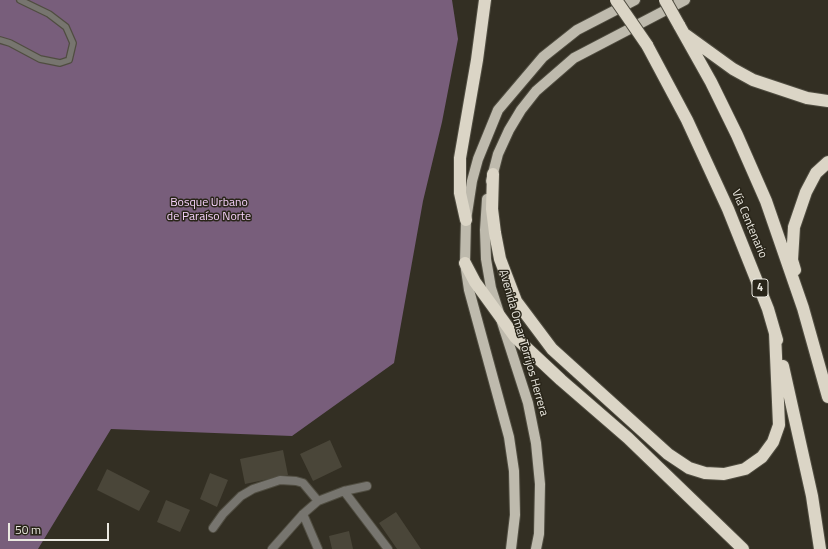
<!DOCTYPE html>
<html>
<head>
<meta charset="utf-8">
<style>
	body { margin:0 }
	#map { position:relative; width:828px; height:549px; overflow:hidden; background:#332f23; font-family:"Titillium Web",sans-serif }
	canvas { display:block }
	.scale { position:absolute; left:8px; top:523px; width:101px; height:18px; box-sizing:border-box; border:2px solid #ebe9e1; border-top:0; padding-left:5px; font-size:12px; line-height:14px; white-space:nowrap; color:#ebe9e1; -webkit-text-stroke:3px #292519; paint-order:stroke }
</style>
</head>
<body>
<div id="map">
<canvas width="828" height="549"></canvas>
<div class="scale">50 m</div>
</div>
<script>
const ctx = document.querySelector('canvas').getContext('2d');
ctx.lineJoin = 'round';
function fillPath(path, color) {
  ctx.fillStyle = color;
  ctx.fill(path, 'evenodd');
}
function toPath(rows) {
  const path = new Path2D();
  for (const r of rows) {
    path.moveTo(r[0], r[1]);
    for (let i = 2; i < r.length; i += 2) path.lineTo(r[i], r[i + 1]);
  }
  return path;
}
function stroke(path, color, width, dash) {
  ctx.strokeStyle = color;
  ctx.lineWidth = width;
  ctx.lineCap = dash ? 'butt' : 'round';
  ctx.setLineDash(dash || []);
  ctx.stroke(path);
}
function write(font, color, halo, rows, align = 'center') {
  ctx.font = font + ' "Titillium Web",sans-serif';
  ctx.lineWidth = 3;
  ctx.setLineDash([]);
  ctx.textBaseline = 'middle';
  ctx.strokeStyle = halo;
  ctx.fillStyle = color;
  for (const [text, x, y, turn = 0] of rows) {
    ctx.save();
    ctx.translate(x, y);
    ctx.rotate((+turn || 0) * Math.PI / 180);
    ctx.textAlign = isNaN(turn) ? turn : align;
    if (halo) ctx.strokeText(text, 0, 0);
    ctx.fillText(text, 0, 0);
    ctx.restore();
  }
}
fillPath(toPath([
	[0,0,452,0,458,39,442,122,423,201,394,363,292,436,111,429,38,549,0,549]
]), '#785e7b');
fillPath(toPath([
	[330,440,342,467,313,481,300,454],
	[283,450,288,475,245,484,240,459],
	[107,469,150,491,139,511,97,490],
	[210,473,228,480,217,507,200,499],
	[166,500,190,510,180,532,157,522],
	[396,512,421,549,397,549,379,523],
	[349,531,353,549,332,549,329,536]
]), '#4a4639');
const service = toPath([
	[0,40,10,43,40,59,60,63,69,60,73,43,66,27,49,14,20,0]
]);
const minor = toPath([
	[344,491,388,549],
	[303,514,318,549],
	[213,528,223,514,241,496,253,489,280,480,296,481,303,483,318,501],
	[272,549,303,514,318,501,344,491,367,486]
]);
const primary = toPath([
	[491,181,498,154,509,130,521,110,536,91,574,58,685,0],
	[487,199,485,230,486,259,491,288,528,403,536,443,540,484,539,534,536,549],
	[511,549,515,515,514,471,509,437,469,290,465,263,466,220,472,181,478,159,498,110,543,57,577,30,635,0]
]);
const motorway = toPath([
	[679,25,711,82,737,135,766,201,803,308,828,397],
	[686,35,733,69,753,80,807,98,828,101],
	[647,45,687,120,728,209,768,309,777,340],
	[493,174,492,209,495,233,500,259,516,301,552,349,668,454,689,468,705,473,724,474,745,469,762,457,773,442,779,425,775,333],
	[466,220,460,193,460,158,477,60,485,0],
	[465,263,475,282,515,337,561,380,628,438,743,549],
	[795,270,792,260,794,227,806,192,816,173,828,162],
	[783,366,812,496,820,549]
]);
stroke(service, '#504d41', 8);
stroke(minor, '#504d41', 10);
stroke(primary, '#504d41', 12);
stroke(motorway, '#504d41', 14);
stroke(service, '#77756f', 5.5);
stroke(minor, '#77756f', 8);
stroke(primary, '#bebaad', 10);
stroke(motorway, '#dbd5c6', 12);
const motorwayBridge = toPath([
	[616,0,647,45],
	[665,0,679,25]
]);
stroke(motorwayBridge, '#504d41', 14, []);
stroke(motorwayBridge, '#dbd5c6', 12);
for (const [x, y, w] of [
	[760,288,16]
]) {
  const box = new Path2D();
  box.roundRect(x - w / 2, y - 9, w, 18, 3);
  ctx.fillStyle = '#292519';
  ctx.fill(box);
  stroke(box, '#ebe9e1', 1);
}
write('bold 11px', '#ebe9e1', null, [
	["4",760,288]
]);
write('12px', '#f7d2fb', '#292519', [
	["Bosque Urbano",209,203],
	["de Paraíso Norte",209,217]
]);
write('12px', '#ebe9e1', '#292519', [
	["Vía Centenario",749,224,67],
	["Avenida Omar Torrijos Herrera",523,343,74]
]);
</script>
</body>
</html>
